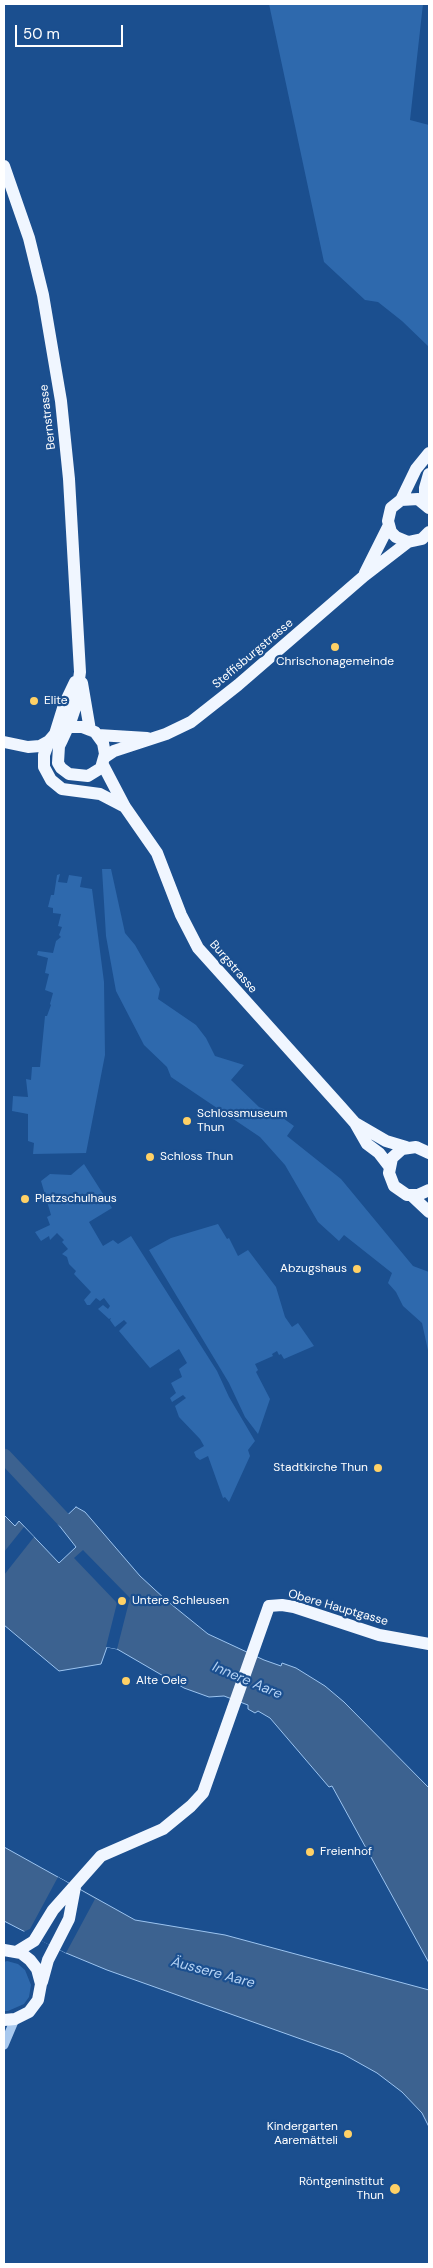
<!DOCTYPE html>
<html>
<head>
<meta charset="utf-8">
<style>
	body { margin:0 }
	#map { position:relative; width:433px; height:2268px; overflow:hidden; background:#1b4f8f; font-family:"DM Sans",sans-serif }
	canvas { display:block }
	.frame { position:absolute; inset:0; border:5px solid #fff; pointer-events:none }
	.scale { position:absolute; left:15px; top:25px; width:108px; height:22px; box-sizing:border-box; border:2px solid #fff; border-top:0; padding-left:6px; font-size:15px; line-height:18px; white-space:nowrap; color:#fff; -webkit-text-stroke:4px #1b4f8f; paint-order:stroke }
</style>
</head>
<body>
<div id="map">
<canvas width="433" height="2268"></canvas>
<div class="frame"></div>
<div class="scale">50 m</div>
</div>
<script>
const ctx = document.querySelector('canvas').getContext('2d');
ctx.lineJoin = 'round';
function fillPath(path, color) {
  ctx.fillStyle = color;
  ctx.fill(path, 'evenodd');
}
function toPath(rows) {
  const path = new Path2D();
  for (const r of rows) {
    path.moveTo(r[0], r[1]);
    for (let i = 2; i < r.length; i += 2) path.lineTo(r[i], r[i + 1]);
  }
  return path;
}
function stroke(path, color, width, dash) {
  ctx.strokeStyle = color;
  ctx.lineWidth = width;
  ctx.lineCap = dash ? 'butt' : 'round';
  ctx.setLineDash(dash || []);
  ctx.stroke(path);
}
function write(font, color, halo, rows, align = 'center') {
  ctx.font = font + ' "DM Sans",sans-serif';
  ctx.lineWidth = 4.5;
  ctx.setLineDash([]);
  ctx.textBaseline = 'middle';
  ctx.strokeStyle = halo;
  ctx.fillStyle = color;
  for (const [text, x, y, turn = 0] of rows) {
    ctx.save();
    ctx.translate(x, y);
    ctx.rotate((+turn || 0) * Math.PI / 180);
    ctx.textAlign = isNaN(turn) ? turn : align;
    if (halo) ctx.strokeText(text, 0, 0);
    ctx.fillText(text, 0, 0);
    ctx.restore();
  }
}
fillPath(toPath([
	[269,4,423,4,410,120,429,125,429,347,402,321,378,302,365,300,324,262],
	[102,869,111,869,125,933,135,945,160,989,158,999,196,1025,206,1038,215,1056,244,1065,231,1080,259,1107,280,1116,294,1126,287,1136,341,1179,413,1266,429,1272,429,1355,422,1323,403,1306,396,1292,388,1283,392,1273,344,1235,339,1241,318,1222,285,1165,260,1137,171,1077,167,1067,144,1045,116,991,106,936],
	[60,874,58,882,67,883,69,875,82,877,80,887,92,889,104,982,105,1055,86,1153,33,1154,34,1143,28,1141,28,1114,12,1111,13,1096,28,1097,26,1079,31,1080,32,1067,40,1067,45,1016,47,1016,51,1005,50,1004,53,993,45,990,49,974,45,973,48,958,37,955,38,951,53,953,56,941,61,937,59,935,62,927,58,926,61,914,53,913,53,908,48,907,51,895,54,895,57,875],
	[84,1164,112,1208,89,1222,103,1246,113,1240,118,1244,131,1236,217,1371,229,1397,255,1441,248,1450,250,1456,229,1502,225,1497,223,1498,208,1456,200,1460,196,1457,194,1452,204,1446,200,1439,179,1417,175,1406,186,1398,183,1395,172,1402,170,1398,176,1393,171,1383,182,1377,179,1369,187,1363,179,1349,150,1368,119,1331,127,1323,124,1320,115,1327,110,1320,111,1318,109,1319,98,1309,103,1305,108,1309,110,1306,104,1298,100,1301,96,1298,90,1305,87,1305,84,1300,91,1292,74,1274,76,1271,69,1264,67,1257,62,1254,68,1249,62,1242,64,1240,57,1233,50,1240,49,1236,41,1241,35,1232,50,1225,47,1217,51,1215,41,1181,50,1174,71,1175],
	[218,1224,227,1239,229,1238,238,1256,248,1250,276,1287,285,1317,292,1327,298,1323,314,1346,284,1359,281,1354,279,1355,277,1351,272,1354,273,1356,255,1364,258,1370,256,1372,270,1399,258,1434,245,1417,229,1383,149,1250,171,1238],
	[7,1961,18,1964,25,1970,31,1985,29,1997,24,2004,8,2011,4,2011,4,1962]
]), '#2e69ad');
const water = toPath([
	[76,1507,85,1512,140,1576,166,1600,208,1634,264,1660,281,1666,282,1663,296,1668,325,1686,344,1702,429,1788,429,1963,332,1786,329,1787,270,1718,258,1711,255,1713,248,1709,248,1705,224,1696,209,1697,184,1688,117,1649,107,1647,101,1664,59,1671,4,1625,4,1515,15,1526,19,1521,59,1563,76,1547,58,1524,76,1507],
	[4,1847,135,1920,225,1935,429,1990,429,2127,422,2113,402,2092,377,2073,343,2054,107,1970,66,1953,4,1921,4,1847]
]);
fillPath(water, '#3c6290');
stroke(water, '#9cc4f0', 1);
fillPath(toPath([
	[24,1527,34,1537,4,1575,4,1552],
	[83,1550,130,1598,117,1649,106,1647,117,1603,74,1558],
	[58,1877,95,1899,66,1953,23,1932,30,1929]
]), '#1b4f8f');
stroke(toPath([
	[4,1456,63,1519]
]), '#3c6290', 15);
stroke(toPath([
	[4,2045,15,2019]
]), '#a9c9ee', 9);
stroke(toPath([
	[4,166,29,238,43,295,61,401,69,479,80,672,75,708,71,720,68,727,62,740,59,746,58,763,61,768,69,774,88,776,101,768,105,754,103,743,95,732,82,727,68,727,55,734,49,741,44,755,44,767,51,780,62,789,100,794,125,807],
	[401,500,416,469,429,453],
	[425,503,425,488,429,474],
	[429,508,418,499,401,500,391,508,388,521,391,532,396,537,408,542,422,539,429,532],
	[365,573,389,525],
	[82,683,90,730],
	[55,734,64,705,75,682],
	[98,735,147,738],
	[4,742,28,747,40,746,49,741],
	[105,757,114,751,166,734,191,722,238,685,364,576,408,542],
	[103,765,125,807,157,853,181,915,198,948,340,1106,355,1123,367,1144,379,1153,389,1166],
	[355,1123,386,1141,406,1147],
	[429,1153,416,1147,402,1149,392,1158,389,1173,394,1186,407,1195,418,1195,429,1190],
	[412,1196,429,1212],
	[4,1950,21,1953,30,1960,37,1969,41,1984,38,2000,29,2012,15,2019,4,2020],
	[16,1952,34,1941,53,1910,101,1856,163,1829,191,1806,203,1793,269,1606,282,1605,294,1607,379,1635,429,1644],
	[42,1982,48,1960,69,1919,75,1887]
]), '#f0f6ff', 12);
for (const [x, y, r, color] of [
	[335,647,5,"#ffd166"],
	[34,701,5,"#ffd166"],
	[187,1121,5,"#ffd166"],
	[150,1157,5,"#ffd166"],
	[25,1199,5,"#ffd166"],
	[357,1269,5,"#ffd166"],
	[378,1468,5,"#ffd166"],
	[122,1601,5,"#ffd166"],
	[126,1681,5,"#ffd166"],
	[310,1852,5,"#ffd166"],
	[348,2134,5,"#ffd166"],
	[395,2189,6,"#ffd166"]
]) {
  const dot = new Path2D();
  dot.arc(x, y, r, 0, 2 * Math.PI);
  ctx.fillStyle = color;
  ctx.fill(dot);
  stroke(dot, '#1b4f8f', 2);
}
write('12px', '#fff', '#1b4f8f', [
	["Bernstrasse",48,417,-97],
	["Steffisburgstrasse",253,654,-40],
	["Burgstrasse",233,967,49],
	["Obere Hauptgasse",338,1608,16]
]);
write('12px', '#fff', '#1b4f8f', [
	["Chrischonagemeinde",335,662,"center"],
	["Elite",44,701],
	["Schlossmuseum",197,1114],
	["Thun",197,1128],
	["Schloss Thun",160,1157],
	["Platzschulhaus",35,1199],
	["Abzugshaus",347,1269,"right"],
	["Stadtkirche Thun",368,1468,"right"],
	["Untere Schleusen",132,1601],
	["Alte Oele",136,1681],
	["Freienhof",320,1852],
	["Kindergarten",338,2127,"right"],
	["Aaremätteli",338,2141,"right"],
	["Röntgeninstitut",384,2182,"right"],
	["Thun",384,2196,"right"]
], 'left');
write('italic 14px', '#b5d3f5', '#1b4f8f', [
	["Innere Aare",247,1681,23],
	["Äussere Aare",213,1973,15]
]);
</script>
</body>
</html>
